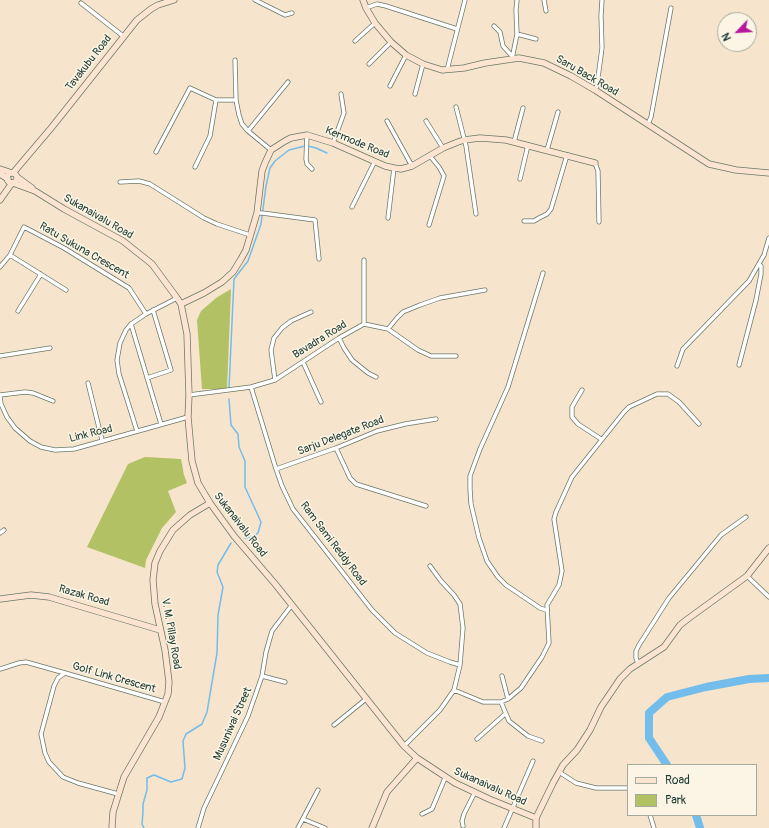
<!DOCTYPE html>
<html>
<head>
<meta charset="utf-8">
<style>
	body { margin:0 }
	#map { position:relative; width:769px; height:828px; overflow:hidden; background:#f6e5cc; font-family:Pangolin,sans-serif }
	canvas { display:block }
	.legend { position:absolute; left:627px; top:764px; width:130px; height:52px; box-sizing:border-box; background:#fcf5e5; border:1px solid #a4ab9e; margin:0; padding:5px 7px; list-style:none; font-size:12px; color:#1f3d34 }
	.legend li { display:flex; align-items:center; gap:8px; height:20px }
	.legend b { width:20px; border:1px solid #a4ab9e }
	.north { position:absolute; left:717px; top:12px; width:40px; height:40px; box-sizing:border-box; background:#fcf5e5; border:1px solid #a4ab9e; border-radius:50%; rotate:245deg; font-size:11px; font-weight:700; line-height:16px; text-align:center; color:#1f3d34 }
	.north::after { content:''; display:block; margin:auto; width:14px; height:18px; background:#b5179e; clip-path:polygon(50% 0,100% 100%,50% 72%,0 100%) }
</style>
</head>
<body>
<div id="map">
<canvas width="769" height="828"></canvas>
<ul class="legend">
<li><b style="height:5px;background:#fde4d0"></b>Road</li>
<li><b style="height:11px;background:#b1c164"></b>Park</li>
</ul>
<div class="north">N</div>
</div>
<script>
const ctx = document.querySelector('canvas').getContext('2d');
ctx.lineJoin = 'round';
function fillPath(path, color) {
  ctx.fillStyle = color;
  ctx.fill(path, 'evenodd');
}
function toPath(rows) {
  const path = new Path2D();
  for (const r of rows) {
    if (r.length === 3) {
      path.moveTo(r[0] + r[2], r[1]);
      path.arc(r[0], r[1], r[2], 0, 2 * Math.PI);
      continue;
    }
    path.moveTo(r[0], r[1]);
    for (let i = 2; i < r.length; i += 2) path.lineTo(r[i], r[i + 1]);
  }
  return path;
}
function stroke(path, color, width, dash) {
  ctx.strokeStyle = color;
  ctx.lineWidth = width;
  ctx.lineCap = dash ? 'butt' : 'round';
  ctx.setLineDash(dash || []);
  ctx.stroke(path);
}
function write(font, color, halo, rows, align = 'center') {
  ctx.font = font + ' Pangolin,sans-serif';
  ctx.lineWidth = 3;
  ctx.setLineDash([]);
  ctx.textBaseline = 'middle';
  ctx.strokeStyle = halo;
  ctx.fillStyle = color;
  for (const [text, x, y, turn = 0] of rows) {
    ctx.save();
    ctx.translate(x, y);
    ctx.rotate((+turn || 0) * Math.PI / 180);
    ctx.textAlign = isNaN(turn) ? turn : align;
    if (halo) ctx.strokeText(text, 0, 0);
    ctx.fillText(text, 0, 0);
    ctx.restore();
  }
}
fillPath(toPath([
	[231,289,227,389,202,389,197,320,201,311,216,298],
	[145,457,181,459,184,475,187,483,168,491,176,512,162,528,146,560,145,568,87,547,128,464]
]), '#b1c164');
stroke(toPath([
	[308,146,316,148,327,153],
	[229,388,234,279,248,261,261,224,266,186,270,168,275,161,289,150,305,146],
	[229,399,231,425,238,434,239,447,245,461,245,487,261,522,258,533,253,537,245,538],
	[144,828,142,824,143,812,143,804,147,790,147,778,154,775,171,782,182,779,185,768,183,741,186,734,202,724,207,712,217,653,218,615,223,587,217,572,218,565,231,543]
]), '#72bdeb', 1.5);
stroke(toPath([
	[667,765,649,738,649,713,667,697,706,687,749,679,769,678],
	[696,815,700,828]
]), '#72bdeb', 8);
const street = toPath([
	[255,0,285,15,292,13],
	[544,0,546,11],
	[81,3,123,36],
	[366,8,377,4,386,6,457,29],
	[494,26,500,32,503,46,512,56],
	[517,34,536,39],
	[355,41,375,23],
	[512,59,517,34,516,10,517,0],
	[235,60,236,100,239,115,242,124,248,131,271,150],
	[369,64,391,42],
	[447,70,465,0],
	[390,86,406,55],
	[595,90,597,85,602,48,601,16,602,0],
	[415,94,423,64],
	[456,107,466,146,476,214],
	[387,121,412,166],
	[426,121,443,148],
	[648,124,651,117,671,8],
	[248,131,288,82],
	[307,135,306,159,307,164,312,169],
	[514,142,523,108],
	[333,143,344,113,341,94],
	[547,150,558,112],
	[156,152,190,88,216,100,236,100],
	[595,163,598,171,599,222],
	[195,167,210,136,216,100],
	[520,179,528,145],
	[120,182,139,181,150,184,204,218,217,224,250,235],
	[352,207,375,161],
	[257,213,262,213,315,220,319,259],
	[388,218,394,168],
	[524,221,534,221,539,218,547,214,551,209,567,155],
	[429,225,444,176,439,167,430,156],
	[10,255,66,290],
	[0,267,10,255,24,227,64,248,129,288,146,314],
	[543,273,508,387,480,449,470,476,470,489,471,504,479,538,487,561,498,577,506,585,540,608,546,610],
	[18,311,41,274],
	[131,324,161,424],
	[364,324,364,260],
	[388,329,397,318,403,312,420,305,440,298,485,290],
	[339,338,344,348,352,360,368,373,376,377],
	[0,356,50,348],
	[303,362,321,402],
	[739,365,756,300,761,274,761,266,759,264],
	[677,366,683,349,749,281,764,255,769,238],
	[147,378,171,370,153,310],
	[275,380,271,350,274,338,282,328,291,321,311,312],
	[88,383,102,440],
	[251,387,276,469,282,486,293,509,372,610,395,633,427,653,450,662,460,665],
	[582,390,572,407,572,417,578,424,601,439],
	[0,395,25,392,33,393,53,401],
	[189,395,251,387,275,380,339,338,364,324,388,329,418,350,431,356,456,356],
	[0,396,1,404,7,417,15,428,30,441,41,447,55,450,74,449,188,417],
	[137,431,119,374,117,360,120,343,126,330,131,324,146,314,177,298],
	[336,448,350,478,356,484,426,506],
	[276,469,336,448,377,431,405,424,436,419],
	[0,533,4,530],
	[747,576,769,597],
	[638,663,636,658,636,651,639,645,669,598,721,535,746,517],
	[0,669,19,663,26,662,65,673],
	[262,676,285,682],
	[502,676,508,699],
	[454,690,483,702,501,702,508,699,521,688,542,657,549,643,547,605,559,585,562,571,554,519,556,512,572,477,624,412,629,407,657,394,668,394,679,402,699,424],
	[501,702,509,721,528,736,542,741],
	[334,725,366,699],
	[477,739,505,714],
	[404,746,440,710,454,690,460,665,463,628,460,604,454,595,441,581,430,566],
	[559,772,576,783,596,788,628,788],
	[118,794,78,783,63,777,49,762,45,753,41,734,54,686,58,678,65,673,165,702],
	[422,814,432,809,445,778],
	[650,815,654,828],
	[303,819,325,828],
	[463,826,462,821,464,814,475,792],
	[198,828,204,808,216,783,248,716,262,676,266,652,272,631,291,606],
	[298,828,318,790],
	[504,828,533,761]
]);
const secondary = toPath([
	[363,0,366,8,375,23,391,42,406,55,423,64,442,70,464,68,485,63,519,58,544,63,571,76,595,90,709,164,736,170,769,173],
	[0,169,12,173],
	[13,173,52,127,137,20,151,9,158,5,174,0],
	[12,178,5],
	[0,174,8,179],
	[17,177,32,188],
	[13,183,35,191,64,209,123,241,152,264,177,298,181,304,187,334,189,395,188,417,192,461,198,483,210,503,234,536,276,585,404,746,417,758,455,783,489,799,536,818],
	[0,200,12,183],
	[181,304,204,293,222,282,233,272,241,259,246,250,257,213,262,171,265,163,271,150,285,141,291,138,307,135,333,143,385,166,394,168,401,169,412,166,443,148,458,142,464,140,480,138,506,140,595,163],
	[0,599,31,595,49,597,160,630],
	[112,828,113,812,124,777,159,717,168,694,169,682,165,650,155,604,153,580,155,563,160,551,173,530,190,515,210,503],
	[372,828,387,792,417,758],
	[536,828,536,818,553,783,563,765,577,750,590,730,601,707,620,679,630,669,664,647,680,625,689,618,747,576,769,548]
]);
stroke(street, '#6a7869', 5);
stroke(secondary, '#6a7869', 7);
stroke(street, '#fff', 3.5);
stroke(secondary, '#fde4d0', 5.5);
write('11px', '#1f3d34', '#fcf5e5', [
	["Tavakubu Road",89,63,-52],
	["Saru Back Road",587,76,30],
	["Kermode Road",357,143,22],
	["Sukanaivalu Road",98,217,30],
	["Ratu Sukuna Crescent",84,251,30],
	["Bavadra Road",320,340,-32],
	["Link Road",91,434,-14],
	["Sarju Delegate Road",341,436,-21],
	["Sukanaivalu Road",240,525,52],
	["Ram Sami Reddy Road",333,544,53],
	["Razak Road",84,596,16],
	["V. M. Pillay Road",171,634,80],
	["Golf Link Crescent",114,678,16],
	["Musuniwai Street",233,724,-66],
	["Sukanaivalu Road",490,787,24]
]);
</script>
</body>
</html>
